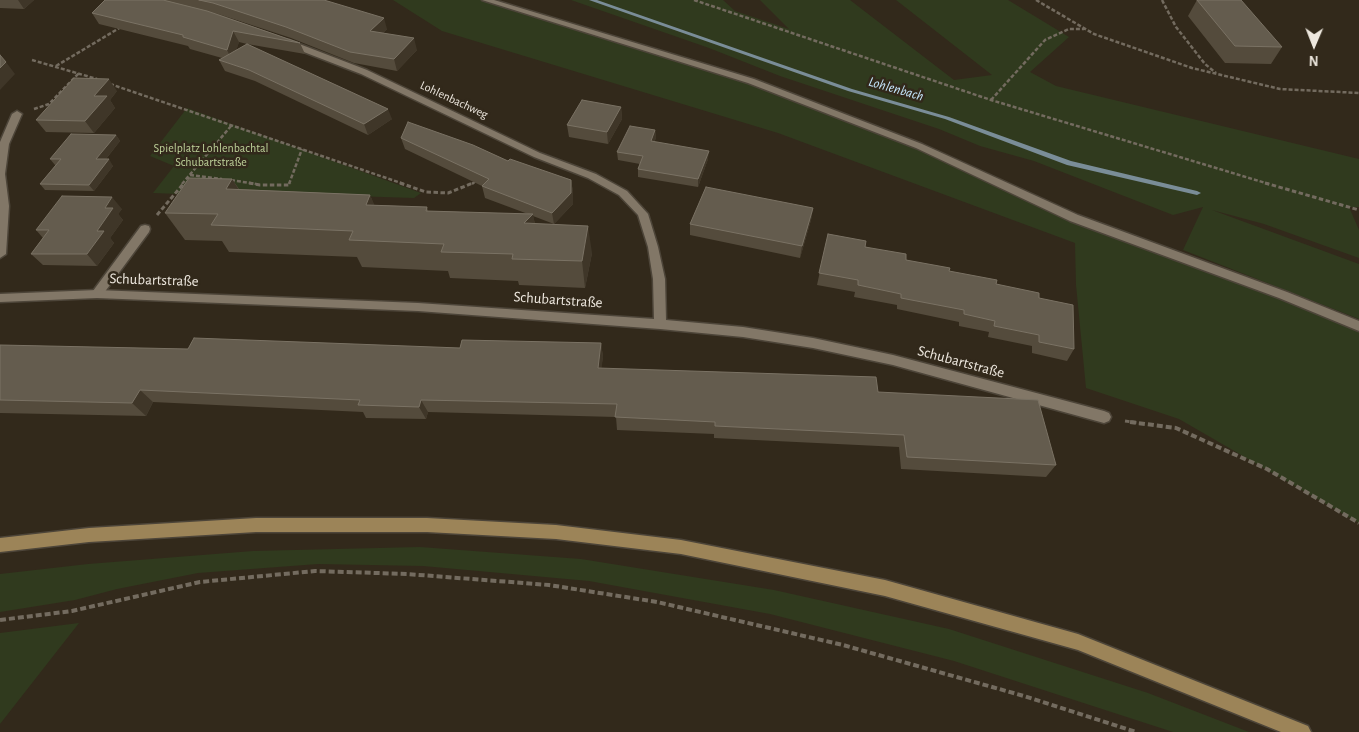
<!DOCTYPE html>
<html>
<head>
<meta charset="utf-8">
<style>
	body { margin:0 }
	#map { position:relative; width:1359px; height:732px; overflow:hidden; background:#32291b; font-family:"Alegreya Sans",sans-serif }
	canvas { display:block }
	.north { position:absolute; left:1289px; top:20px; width:50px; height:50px; -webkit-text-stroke:4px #32291b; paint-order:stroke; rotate:181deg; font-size:14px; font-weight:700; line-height:20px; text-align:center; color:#eee8df }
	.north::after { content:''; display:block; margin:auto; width:18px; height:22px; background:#eee8df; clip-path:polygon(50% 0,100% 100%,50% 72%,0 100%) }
</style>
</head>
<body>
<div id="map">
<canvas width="1359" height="732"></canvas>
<div class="north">N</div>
</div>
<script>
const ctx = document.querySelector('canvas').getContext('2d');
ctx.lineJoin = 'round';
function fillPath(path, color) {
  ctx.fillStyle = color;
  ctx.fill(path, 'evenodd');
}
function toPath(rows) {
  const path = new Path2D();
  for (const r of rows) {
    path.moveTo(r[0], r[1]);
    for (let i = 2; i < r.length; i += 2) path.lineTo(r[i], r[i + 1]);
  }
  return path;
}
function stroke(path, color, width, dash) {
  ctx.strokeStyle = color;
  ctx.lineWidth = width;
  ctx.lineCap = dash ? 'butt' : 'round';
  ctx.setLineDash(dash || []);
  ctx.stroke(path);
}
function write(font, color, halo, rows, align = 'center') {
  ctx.font = font + ' "Alegreya Sans",sans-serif';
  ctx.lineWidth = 5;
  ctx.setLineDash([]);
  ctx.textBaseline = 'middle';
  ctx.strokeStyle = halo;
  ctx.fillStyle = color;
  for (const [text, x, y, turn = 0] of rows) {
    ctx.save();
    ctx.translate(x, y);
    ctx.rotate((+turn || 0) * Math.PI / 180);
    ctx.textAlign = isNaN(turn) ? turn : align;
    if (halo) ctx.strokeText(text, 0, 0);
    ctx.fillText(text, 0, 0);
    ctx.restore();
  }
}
fillPath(toPath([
	[393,0,486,0,751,81,919,146,1044,205,1359,326,1359,523,1179,419,1086,388,1076,285,1075,243,778,133,442,31],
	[571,0,723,0,735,11,789,29,760,0,850,0,954,80,992,75,896,0,1008,0,1069,37,1030,72,1056,86,1359,159,1359,207,1349,207,1359,230,1359,258,1264,224,1212,210,1359,264,1359,319,1183,250,1203,207,1173,215,1034,161,980,146,939,129,780,76,709,48],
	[187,108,421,193,414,198,199,191,179,194,153,193,174,166,150,156],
	[420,547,581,559,774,590,949,629,1148,693,1249,732,1173,732,954,661,770,614,589,581,423,566,318,564,198,573,117,589,75,600,0,612,0,574,88,564,253,551],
	[79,623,0,724,0,633]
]), '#303a1e');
fillPath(toPath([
	[589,0,597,0,852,89,949,117,1071,161,1197,191,1201,193,1197,195,1067,165,945,119,848,91,589,0]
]), '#7a8d98');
const lane = toPath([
	[482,0,494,0,754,79,922,144,1078,215,1287,292,1359,321,1359,331,1279,298,1070,221,916,148,748,83,482,0],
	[145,225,149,226,150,229,149,232,101,297,93,297,91,294,93,291,141,226,145,225]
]);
const street = toPath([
	[283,40,289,40,367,70,540,153,596,174,627,191,648,214,658,247,665,279,666,320,743,327,813,338,893,355,1104,411,1109,413,1111,417,1109,421,1104,423,893,365,813,348,743,337,660,329,418,311,97,298,0,302,0,294,97,290,418,303,654,319,653,279,648,247,638,215,619,195,588,178,534,157,361,74,283,44,283,40],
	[17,111,22,114,9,144,5,174,9,206,6,254,0,258,0,142,12,114,17,111]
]);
const secondary = toPath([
	[256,518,427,518,556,525,681,540,885,580,1078,634,1308,726,1311,732,1281,732,1078,650,885,596,681,554,556,539,427,532,256,532,89,542,0,552,0,538,89,528,256,518]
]);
stroke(lane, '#4d4539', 3);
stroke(street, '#4d4539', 3);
stroke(secondary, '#4d4539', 3);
stroke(toPath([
	[694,0,991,100,1269,184],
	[1036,0,1094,34,1192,68,1280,89,1359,93],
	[1162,0,1176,27,1205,64,1216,73],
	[32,60,97,79],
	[56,66,121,27],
	[110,84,404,184],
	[991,100,1045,40,1069,29,1084,29],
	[34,109,49,104,79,73],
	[190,175,222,179],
	[231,180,256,184],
	[182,184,231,126],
	[289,184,302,149],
	[472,184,478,179]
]), '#736b5f', 2.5, [4, 2]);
stroke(toPath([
	[249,183,260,185,289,185,290,183],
	[400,183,426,192,448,193,473,183],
	[1265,183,1359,210],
	[157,215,184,183],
	[1125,421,1139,423]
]), '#736b5f', 3, [4.5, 2.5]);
stroke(toPath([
	[1130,422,1176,428,1267,469,1359,523],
	[0,620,72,611,200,582,315,571,407,574,549,585,657,602,843,645,1024,696,1136,732]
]), '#736b5f', 4, [6, 3]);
fillPath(lane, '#827767');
fillPath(street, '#827767');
fillPath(secondary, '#9c8458');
fillPath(toPath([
	[0,0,34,0,24,9,0,8],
	[105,0,324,0,387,29,383,33,417,50,397,71,354,63,291,38,215,13,300,43,305,54,247,44,392,119,368,135,255,81,225,71,219,60,222,58,190,49,188,46,99,24,92,13],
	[239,42,247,44,236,50],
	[1197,0,1282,47,1271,64,1225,63,1188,16],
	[117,91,110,100,115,108,94,133,46,132,36,120],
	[621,107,622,119,608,144,569,137,567,125],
	[655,130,656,138,654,142,708,159,698,187,638,177,638,169,640,164,618,160,617,152],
	[116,135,120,141,106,159,113,166,94,191,45,190,40,184,56,165,55,165,50,159],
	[401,138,508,161,571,180,573,192,573,204,554,224,533,216,535,224,592,253,585,288,519,285,518,281,450,278,448,271,362,267,357,257,229,252,222,241,185,240,165,213,232,179,239,189,370,195,374,205,427,207,428,211,528,214,485,198,482,186,405,149],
	[813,208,811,220,800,258,690,235,690,224],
	[122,209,118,214,123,220,110,238,114,243,97,266,43,265,31,254,43,238,36,230],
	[828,234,906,260,996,284,1039,298,1074,349,1067,361,1032,353,1032,346,988,337,989,332,959,326,959,322,897,309,897,305,854,297,855,292,817,285],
	[601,343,603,357,601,368,878,392,1056,465,1046,477,901,469,899,447,714,438,714,434,617,430,616,417,428,412,426,419,366,418,363,412,153,402,146,416,0,413,0,345,188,349,460,348]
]), '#544b3c');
fillPath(toPath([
	[18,0,34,0,24,9],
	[384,18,387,29,374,42,370,31],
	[233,31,239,42,233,62,227,50],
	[414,38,417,50,397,71,394,59],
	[6,62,15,74,0,90,0,68],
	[109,79,117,91,110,100,115,108,94,133,85,121,94,96],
	[621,107,622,119,608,144,607,132],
	[388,109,392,119,368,135,364,124],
	[655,130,656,138,651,149,651,141],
	[116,135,120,141,101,165,96,159],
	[709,151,708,159,698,187,698,179],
	[109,159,113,166,94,191,89,185],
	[232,179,249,206,226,189],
	[571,180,573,192,573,204,554,224,552,213],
	[370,195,382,222,366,205],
	[112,197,122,209,118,214,123,220,110,238,114,243,97,266,87,254,97,231,105,208],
	[813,208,811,220,800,258,802,246],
	[533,214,538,241,524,223],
	[588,226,592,253,585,288,582,261],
	[601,343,603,357,600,381,598,368],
	[140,390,153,402,146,416,132,403],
	[421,400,428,412,426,419,419,407]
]), '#3f3628');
const building = toPath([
	[105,0,163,0,207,11,300,43,233,31,227,50,183,37,183,35,92,13,105,0],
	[199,0,324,0,384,18,370,31,414,38,394,59,350,52,286,27,213,3,199,0],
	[1197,0,1241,0,1282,47,1235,46,1197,0],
	[247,44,388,109,364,124,249,70,219,60,247,44],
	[0,55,6,62,0,68,0,55],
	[74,78,109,79,94,96,107,96,85,121,36,120,74,78],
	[582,100,621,107,607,132,567,125,582,100],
	[408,122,473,145,508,161,510,159,571,180,571,193,552,213,482,186,489,179,401,138,408,122],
	[630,126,655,130,651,141,709,151,698,179,638,169,643,156,617,152,630,126],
	[71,134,116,135,96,159,109,159,89,185,40,184,61,159,50,159,71,134],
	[189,178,232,179,226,189,370,195,366,205,427,207,426,211,533,214,524,223,588,226,582,261,512,259,513,254,441,252,444,244,349,240,353,231,211,225,218,214,165,213,189,178],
	[706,187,813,208,802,246,690,224,706,187],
	[62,196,112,197,105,208,113,208,97,231,104,231,87,254,31,254,49,230,36,230,62,196],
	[828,234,866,241,865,247,906,254,906,260,950,268,949,271,997,280,996,284,1039,293,1039,298,1073,305,1074,349,1039,342,1039,335,994,326,995,321,964,314,964,310,901,298,901,294,858,285,858,280,819,273,828,234],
	[194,338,460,348,462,340,601,343,598,368,876,377,878,392,1038,400,1056,465,907,457,904,435,715,426,715,422,615,417,617,404,421,400,419,407,358,405,360,400,140,390,132,403,0,400,0,345,188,349,194,338]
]);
fillPath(building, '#645c4e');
stroke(building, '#7a7264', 1);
write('12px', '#eee8df', '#32291b', [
	["Lohlenbachweg",454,100,25]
]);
write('12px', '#bed29a', '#32291b', [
	["Spielplatz Lohlenbachtal",211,148],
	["Schubartstraße",211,162]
]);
write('italic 14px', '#c7e8ff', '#32291b', [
	["Lohlenbach",896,89,16]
]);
write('15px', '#eee8df', '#32291b', [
	["Schubartstraße",154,280,2],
	["Schubartstraße",558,300,4],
	["Schubartstraße",961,362,15]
]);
</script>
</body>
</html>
